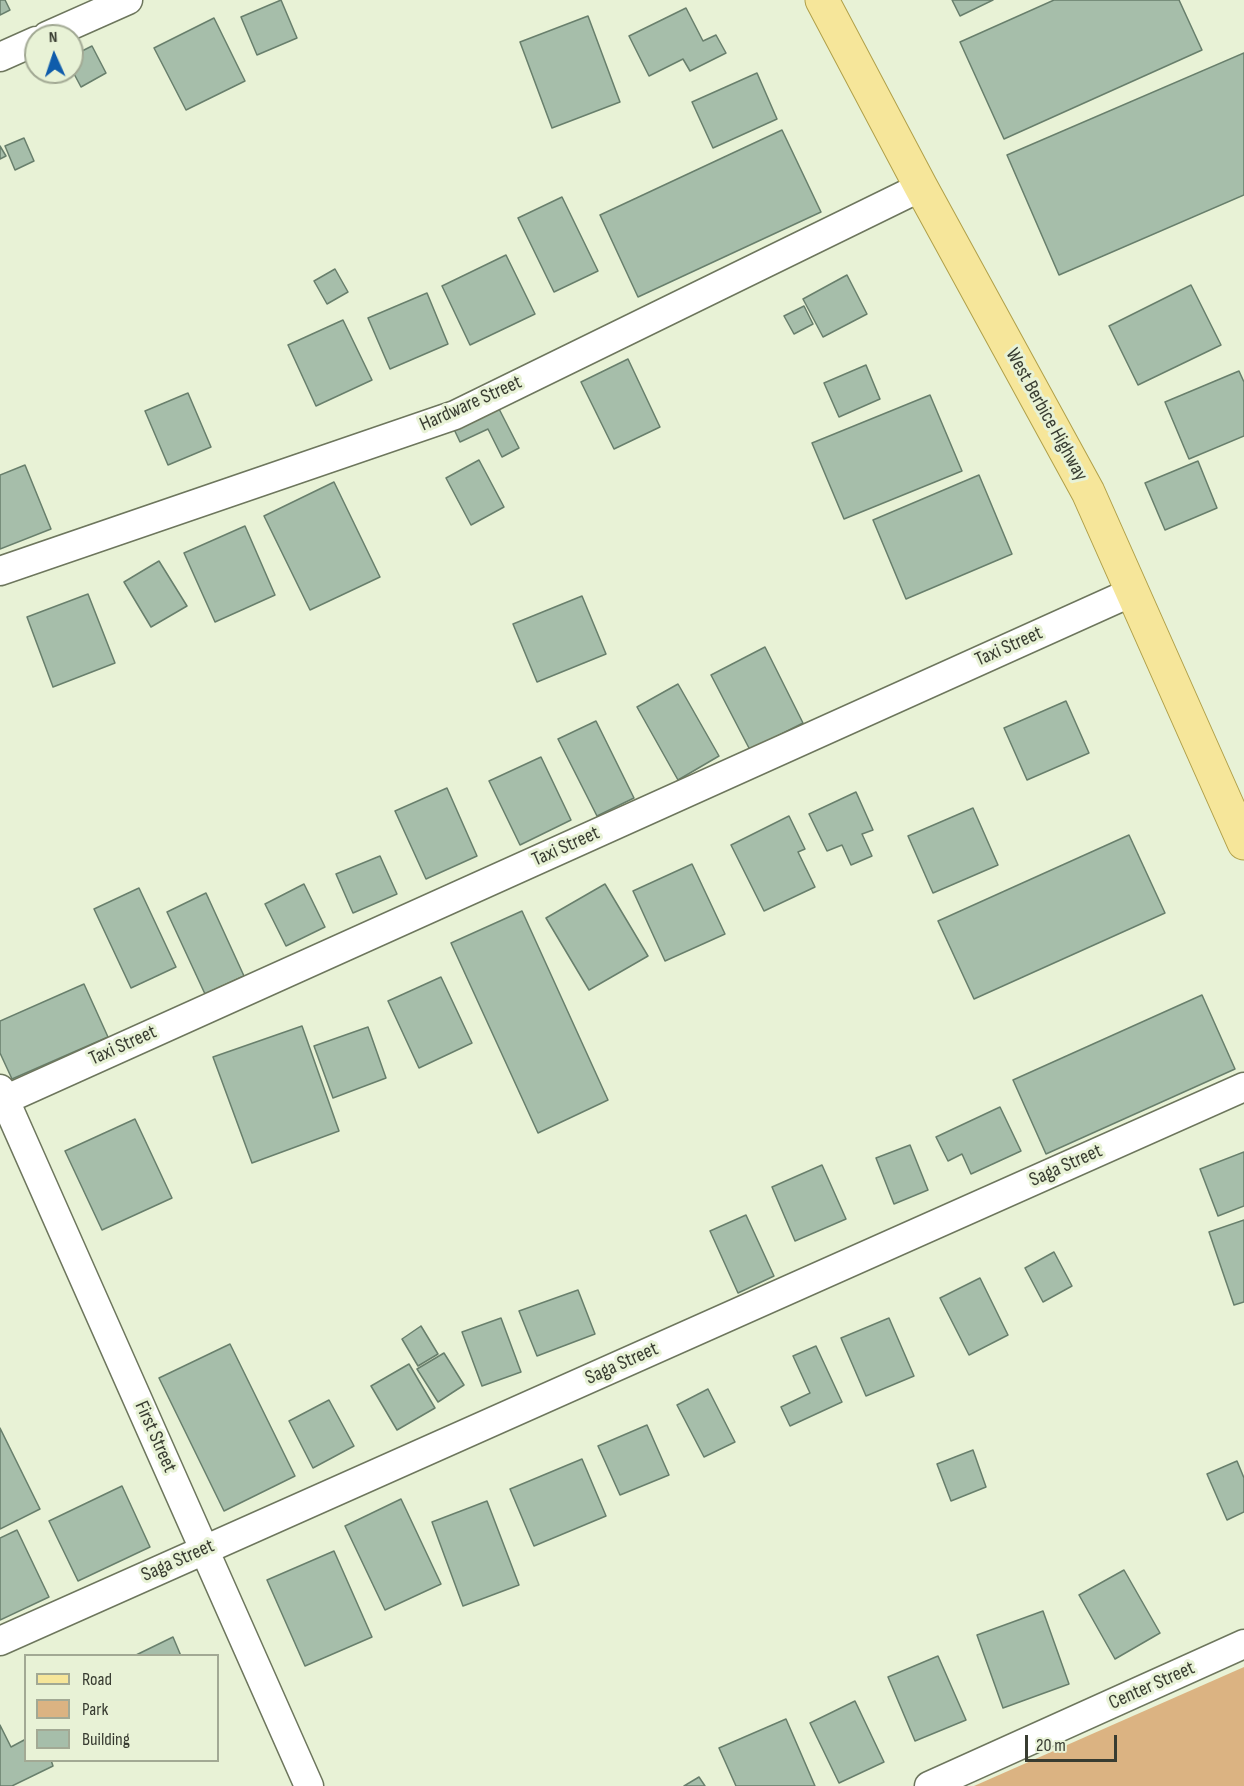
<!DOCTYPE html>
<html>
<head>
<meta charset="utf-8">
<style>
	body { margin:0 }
	#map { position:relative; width:1244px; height:1786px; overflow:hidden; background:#e8f2d6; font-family:"Sofia Sans Condensed",sans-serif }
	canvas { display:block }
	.legend { position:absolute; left:24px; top:1654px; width:195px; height:108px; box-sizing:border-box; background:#e8f2d6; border:2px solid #a2a994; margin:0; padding:8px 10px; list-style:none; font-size:18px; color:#383c31 }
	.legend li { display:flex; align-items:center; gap:12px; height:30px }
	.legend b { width:30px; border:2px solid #a2a994 }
	.north { position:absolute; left:24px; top:24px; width:60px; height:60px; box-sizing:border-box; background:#e8f2d6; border:2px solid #a2a994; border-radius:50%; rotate:357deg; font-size:16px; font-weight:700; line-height:24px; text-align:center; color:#383c31 }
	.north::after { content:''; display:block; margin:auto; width:21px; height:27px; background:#0f5cab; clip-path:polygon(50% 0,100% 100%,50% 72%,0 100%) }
	.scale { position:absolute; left:1025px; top:1735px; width:92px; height:27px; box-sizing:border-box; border:3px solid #383c31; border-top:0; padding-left:8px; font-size:18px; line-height:21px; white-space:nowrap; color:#383c31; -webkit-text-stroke:4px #e8f2d6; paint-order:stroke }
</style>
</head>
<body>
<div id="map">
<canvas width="1244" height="1786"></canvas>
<ul class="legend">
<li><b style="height:8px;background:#f6e69a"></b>Road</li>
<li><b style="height:16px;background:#dbb382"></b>Park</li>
<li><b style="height:16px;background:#a6beaa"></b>Building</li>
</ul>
<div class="north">N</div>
<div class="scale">20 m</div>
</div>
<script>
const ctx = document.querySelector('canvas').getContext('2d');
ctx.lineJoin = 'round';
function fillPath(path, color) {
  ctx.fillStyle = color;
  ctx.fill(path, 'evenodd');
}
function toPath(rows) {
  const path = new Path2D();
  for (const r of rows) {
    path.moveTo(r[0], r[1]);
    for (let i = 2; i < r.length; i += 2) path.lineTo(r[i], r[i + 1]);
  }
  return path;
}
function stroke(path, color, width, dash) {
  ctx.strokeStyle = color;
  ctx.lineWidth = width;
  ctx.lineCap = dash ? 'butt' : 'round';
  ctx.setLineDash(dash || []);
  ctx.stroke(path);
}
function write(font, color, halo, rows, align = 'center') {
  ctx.font = font + ' "Sofia Sans Condensed",sans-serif';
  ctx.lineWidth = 6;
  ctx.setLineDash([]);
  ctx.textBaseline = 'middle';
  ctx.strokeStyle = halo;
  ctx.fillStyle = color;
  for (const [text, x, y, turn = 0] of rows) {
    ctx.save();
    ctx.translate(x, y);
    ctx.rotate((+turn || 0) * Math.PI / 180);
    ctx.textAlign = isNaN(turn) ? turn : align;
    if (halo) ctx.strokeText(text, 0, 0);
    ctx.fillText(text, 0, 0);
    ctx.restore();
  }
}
fillPath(toPath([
	[1244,1667,1244,1786,974,1786]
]), '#dbb382');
const building = toPath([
	[0,0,5,0,10,10,0,15,0,0],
	[281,0,297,38,257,55,241,17,281,0],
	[952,0,993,0,960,16,952,0],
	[1054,0,1179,0,1202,50,1004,139,960,42,1054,0],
	[686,8,703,41,716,35,726,53,690,71,683,59,649,76,629,36,686,8],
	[588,16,620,102,552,128,520,42,588,16],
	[214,18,245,81,186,110,154,48,214,18],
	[92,46,106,73,81,87,72,70,72,56,92,46],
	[1244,53,1244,195,1059,275,1007,155,1244,53],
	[757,73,777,119,713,148,692,102,757,73],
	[782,130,821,212,638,297,600,215,782,130],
	[24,138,34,161,15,170,5,146,24,138],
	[0,146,6,156,0,159,0,146],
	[562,197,598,271,554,292,518,218,562,197],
	[506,255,535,314,470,345,442,286,506,255],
	[335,269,348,292,327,304,314,281,335,269],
	[847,275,867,314,823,337,803,299,847,275],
	[1191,285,1221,345,1138,385,1109,326,1191,285],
	[427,293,448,344,390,369,368,318,427,293],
	[804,306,813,324,794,334,784,316,804,306],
	[343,320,372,380,316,406,288,345,343,320],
	[628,359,660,427,614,449,581,382,628,359],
	[866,365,880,399,839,417,824,383,866,365],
	[1239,371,1244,382,1244,436,1189,459,1165,402,1239,371],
	[188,393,211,447,168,465,145,411,188,393],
	[930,395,962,471,844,519,812,443,930,395],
	[496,403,519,448,502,457,488,429,460,442,452,425,496,403],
	[479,460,504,507,471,525,446,478,479,460],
	[1198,461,1217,508,1165,530,1145,483,1198,461],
	[25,465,51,529,0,549,0,475,25,465],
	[979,475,1012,554,906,599,873,520,979,475],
	[334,482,380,577,310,610,264,516,334,482],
	[245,526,275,595,215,622,184,553,245,526],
	[159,561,187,606,151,627,124,582,159,561],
	[88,594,115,663,53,687,27,617,88,594],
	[582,596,606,654,537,682,513,624,582,596],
	[765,647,803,723,750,750,711,675,765,647],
	[678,684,719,756,678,780,637,707,678,684],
	[1066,701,1089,753,1027,780,1004,728,1066,701],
	[596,721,634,798,597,816,558,739,596,721],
	[541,757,571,820,520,845,489,781,541,757],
	[447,788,477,856,426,879,395,811,447,788],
	[856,792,873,830,862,834,872,856,851,865,842,845,827,851,809,814,856,792],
	[973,808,998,865,933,893,908,836,973,808],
	[789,816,805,849,798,852,815,887,764,911,731,845,789,816],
	[1129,835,1165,913,974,999,938,921,1129,835],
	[380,856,397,894,353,913,336,874,380,856],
	[692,864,725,934,665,961,633,891,692,864],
	[304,884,325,927,286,946,265,904,304,884],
	[605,884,648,956,589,990,546,918,605,884],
	[139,888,176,967,131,988,94,909,139,888],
	[206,893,244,976,205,994,167,912,206,893],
	[522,911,608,1100,538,1133,451,943,522,911],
	[441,977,472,1043,419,1068,388,1001,441,977],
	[84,984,108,1037,12,1079,0,1053,0,1021,84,984],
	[1202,995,1235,1069,1046,1154,1013,1080,1202,995],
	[302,1026,339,1131,252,1163,213,1057,302,1026],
	[368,1027,386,1078,333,1098,314,1046,368,1027],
	[1000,1107,1021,1151,971,1174,962,1154,948,1161,936,1137,1000,1107],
	[135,1119,172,1198,102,1230,65,1151,135,1119],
	[910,1145,928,1190,894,1204,876,1158,910,1145],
	[1244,1152,1244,1206,1218,1216,1200,1169,1244,1152],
	[822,1165,846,1219,795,1241,772,1187,822,1165],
	[746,1215,774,1276,738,1293,710,1231,746,1215],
	[1244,1220,1244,1302,1234,1305,1209,1232,1244,1220],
	[1054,1252,1072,1286,1043,1302,1025,1268,1054,1252],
	[980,1278,1008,1335,969,1355,940,1298,980,1278],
	[578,1290,595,1334,537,1356,519,1311,578,1290],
	[501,1318,521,1372,482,1386,462,1332,501,1318],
	[889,1318,914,1376,866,1396,841,1338,889,1318],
	[421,1326,438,1354,418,1366,402,1339,421,1326],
	[230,1344,295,1476,224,1511,159,1378,230,1344],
	[816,1346,842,1402,790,1426,781,1407,810,1393,793,1356,816,1346],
	[444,1353,464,1385,438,1402,417,1369,444,1353],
	[409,1364,435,1408,397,1430,371,1386,409,1364],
	[708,1389,735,1442,704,1457,677,1405,708,1389],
	[329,1400,354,1446,313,1468,289,1421,329,1400],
	[647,1425,669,1475,620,1495,598,1446,647,1425],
	[0,1428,40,1509,0,1529,0,1428],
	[973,1450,986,1487,951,1501,937,1464,973,1450],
	[582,1459,606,1516,534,1546,510,1489,582,1459],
	[1237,1461,1244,1478,1244,1512,1227,1520,1207,1474,1237,1461],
	[122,1486,150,1547,78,1581,49,1521,122,1486],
	[401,1499,441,1584,385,1610,345,1526,401,1499],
	[487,1501,519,1585,463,1606,432,1522,487,1501],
	[17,1530,49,1597,0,1620,0,1538,17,1530],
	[334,1551,372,1637,305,1666,267,1580,334,1551],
	[1124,1570,1160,1633,1115,1659,1079,1595,1124,1570],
	[1043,1611,1069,1684,1003,1708,977,1635,1043,1611],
	[173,1637,181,1656,134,1656,173,1637],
	[938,1656,966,1720,915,1741,888,1677,938,1656],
	[855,1701,884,1762,839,1783,810,1723,855,1701],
	[786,1719,815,1786,736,1786,719,1748,786,1719],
	[0,1725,11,1747,26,1739,26,1760,51,1760,53,1766,12,1786,0,1786,0,1725],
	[699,1777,705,1786,684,1786,699,1777]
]);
fillPath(building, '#a6beaa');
stroke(building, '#687f6c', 1.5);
const minor = toPath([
	[47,36,128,0],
	[0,57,36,41],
	[0,571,455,415,921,187],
	[0,1089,309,1786],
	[0,1102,1132,592],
	[0,1641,1244,1087],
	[929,1786,1244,1644]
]);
const primary = toPath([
	[822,0,921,187,1088,492,1244,843]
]);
stroke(minor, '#6d765d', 31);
stroke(primary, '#b0a049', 35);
stroke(minor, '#fff', 28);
stroke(primary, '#f6e69a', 33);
write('20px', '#383c31', '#e8f2d6', [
	["Hardware Street",471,404,-24],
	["West Berbice Highway",1046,415,61],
	["Taxi Street",1009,647,-24],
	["Taxi Street",566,847,-24],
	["Taxi Street",123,1046,-24],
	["Saga Street",1066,1166,-24],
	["Saga Street",622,1364,-24],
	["First Street",155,1437,66],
	["Saga Street",178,1561,-24],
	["Center Street",1152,1686,-24]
]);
</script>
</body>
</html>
